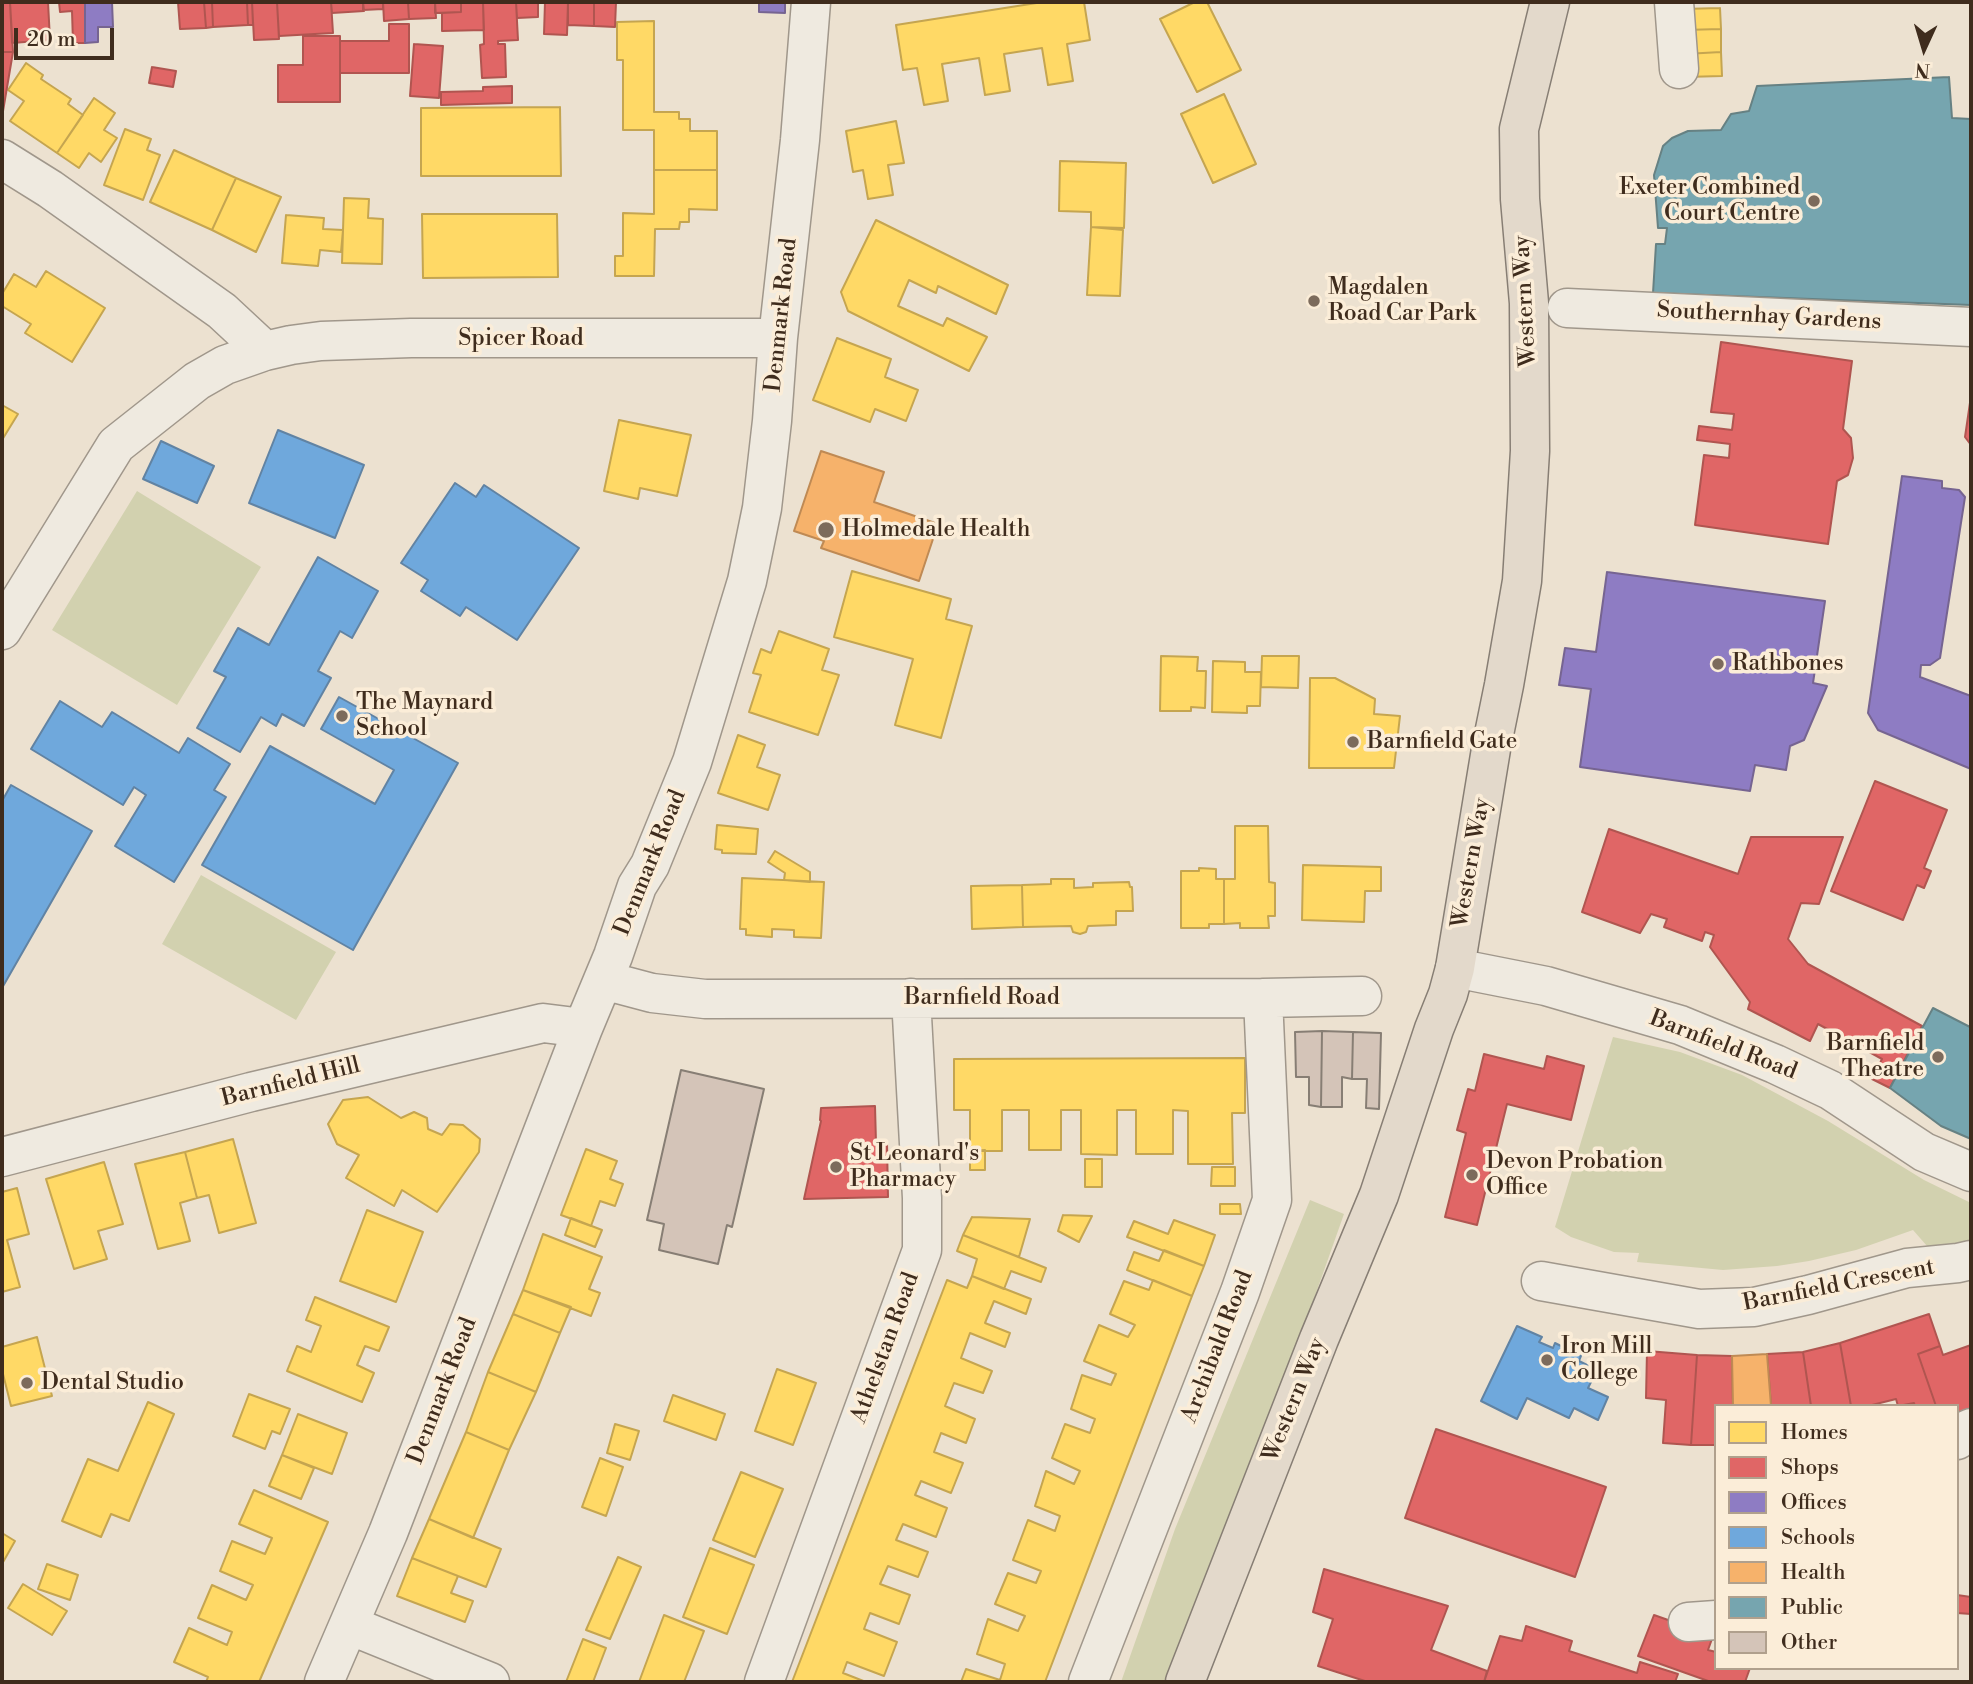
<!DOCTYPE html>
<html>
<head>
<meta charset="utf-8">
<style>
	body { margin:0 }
	#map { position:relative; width:1973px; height:1684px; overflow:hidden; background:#ece1d0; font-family:"Libre Bodoni",serif }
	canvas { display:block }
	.frame { position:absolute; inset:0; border:4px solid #3f2c1d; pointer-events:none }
	.legend { position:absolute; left:1714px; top:1404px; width:245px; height:266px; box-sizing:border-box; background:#fbedd8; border:2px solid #b0a08d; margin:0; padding:9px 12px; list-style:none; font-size:21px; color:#3f2c1d }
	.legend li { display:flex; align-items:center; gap:14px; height:35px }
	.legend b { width:35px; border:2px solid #b0a08d }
	.north { position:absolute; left:1889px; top:14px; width:70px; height:70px; -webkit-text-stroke:5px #fbedd8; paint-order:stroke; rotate:184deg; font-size:19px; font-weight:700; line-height:28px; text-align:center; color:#3f2c1d }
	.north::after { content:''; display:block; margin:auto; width:24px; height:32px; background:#3f2c1d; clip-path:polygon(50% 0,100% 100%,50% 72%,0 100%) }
	.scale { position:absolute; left:14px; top:28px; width:100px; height:32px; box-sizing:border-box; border:4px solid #3f2c1d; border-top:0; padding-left:9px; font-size:21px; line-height:24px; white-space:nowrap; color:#3f2c1d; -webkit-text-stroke:5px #fbedd8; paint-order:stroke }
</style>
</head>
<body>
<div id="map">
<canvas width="1973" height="1684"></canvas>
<div class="frame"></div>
<ul class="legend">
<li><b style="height:19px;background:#ffd966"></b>Homes</li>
<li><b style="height:19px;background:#e06666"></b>Shops</li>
<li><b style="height:19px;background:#8e7cc3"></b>Offices</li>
<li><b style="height:19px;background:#6fa8dc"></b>Schools</li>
<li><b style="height:19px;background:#f6b26b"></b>Health</li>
<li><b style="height:19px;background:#76a5af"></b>Public</li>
<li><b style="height:19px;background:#d4c4b8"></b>Other</li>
</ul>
<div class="north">N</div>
<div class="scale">20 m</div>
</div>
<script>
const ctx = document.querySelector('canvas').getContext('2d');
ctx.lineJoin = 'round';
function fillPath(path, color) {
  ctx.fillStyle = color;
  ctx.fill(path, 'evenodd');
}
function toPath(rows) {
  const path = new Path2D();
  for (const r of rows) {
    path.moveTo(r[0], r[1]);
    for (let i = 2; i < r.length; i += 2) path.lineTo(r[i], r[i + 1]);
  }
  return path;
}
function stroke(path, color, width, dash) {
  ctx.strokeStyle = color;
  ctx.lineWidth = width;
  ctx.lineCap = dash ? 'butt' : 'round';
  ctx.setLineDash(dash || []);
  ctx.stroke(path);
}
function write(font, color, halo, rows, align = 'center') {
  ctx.font = font + ' "Libre Bodoni",serif';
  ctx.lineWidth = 7;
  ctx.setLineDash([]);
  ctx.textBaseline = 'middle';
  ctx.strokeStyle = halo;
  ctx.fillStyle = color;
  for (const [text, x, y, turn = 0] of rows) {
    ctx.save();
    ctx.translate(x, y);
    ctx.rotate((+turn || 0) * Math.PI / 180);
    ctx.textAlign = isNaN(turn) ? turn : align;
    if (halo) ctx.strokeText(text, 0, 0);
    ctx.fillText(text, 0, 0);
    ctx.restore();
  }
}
fillPath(toPath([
	[137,491,261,567,177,705,52,630],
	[201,875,336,952,296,1020,162,944],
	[1613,1037,1680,1052,1742,1075,1828,1121,1924,1180,1971,1203,1971,1248,1959,1250,1927,1246,1913,1230,1856,1250,1809,1261,1777,1266,1723,1270,1637,1262,1639,1253,1614,1252,1571,1237,1555,1227],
	[1310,1200,1344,1214,1305,1324,1165,1682,1121,1682,1175,1529]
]), '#d2d1af');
const homes = toPath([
	[1043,2,1084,2,1090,40,1067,44,1073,81,1048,85,1042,48,1004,54,1010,91,985,95,979,58,942,64,948,101,924,105,917,68,903,70,896,25,1043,2],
	[1195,2,1207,2,1241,70,1197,92,1160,19,1195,2],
	[1720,8,1721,29,1684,30,1683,9,1720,8],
	[654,21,654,112,679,112,679,119,690,119,690,131,717,131,717,170,654,170,654,130,623,130,623,60,617,60,617,22,654,21],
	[1721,29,1721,52,1685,54,1684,30,1721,29],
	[1721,52,1722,76,1685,77,1685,54,1721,52],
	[26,63,43,75,41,79,71,99,68,104,83,115,57,153,10,121,24,101,8,90,26,63],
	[1224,94,1256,164,1213,183,1181,114,1224,94],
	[94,98,115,113,104,130,117,138,101,162,89,153,79,168,57,153,94,98],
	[560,107,561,176,421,176,421,108,560,107],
	[896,121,904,163,888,165,893,195,868,199,863,170,853,172,846,131,896,121],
	[125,129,151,139,147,150,160,155,143,200,104,185,125,129],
	[174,150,236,178,212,230,150,202,174,150],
	[1060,161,1126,163,1124,228,1091,227,1091,212,1059,211,1060,161],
	[654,170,717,170,717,210,689,209,689,222,680,222,679,229,655,229,654,276,615,276,615,256,623,256,623,213,654,214,654,170],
	[236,178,281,197,256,252,212,230,236,178],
	[344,198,369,199,368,218,383,219,382,264,342,263,344,198],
	[422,214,557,214,558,277,423,278,422,214],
	[286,215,324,218,323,229,343,230,341,252,320,250,318,266,282,263,286,215],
	[876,220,1008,285,996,314,938,286,936,293,909,280,898,306,943,326,947,318,987,337,969,371,848,311,841,292,876,220],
	[1091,227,1123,230,1120,296,1087,295,1091,227],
	[46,271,105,308,72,362,25,333,31,324,2,306,2,294,14,274,36,287,46,271],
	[837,338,891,359,885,377,918,390,906,421,875,409,870,422,813,400,837,338],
	[2,405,18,414,2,440,2,405],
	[619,420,691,435,677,496,640,488,638,499,604,491,619,420],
	[852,571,951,599,946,619,972,626,941,738,895,725,913,659,834,637,852,571],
	[779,631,829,649,822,670,839,675,818,735,749,712,761,675,753,673,761,649,771,653,779,631],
	[1161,656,1198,657,1197,671,1206,671,1205,708,1191,707,1191,711,1160,711,1161,656],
	[1262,656,1299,656,1298,688,1261,687,1262,656],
	[1213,661,1245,662,1245,672,1261,672,1260,706,1247,706,1247,713,1212,712,1213,661],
	[1310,678,1335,678,1375,699,1374,714,1400,716,1394,768,1309,768,1310,678],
	[738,735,765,745,757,767,780,775,768,810,718,793,738,735],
	[717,825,758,829,756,854,722,853,722,850,715,849,717,825],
	[1235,826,1268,826,1269,882,1275,883,1275,916,1268,916,1269,928,1240,928,1240,923,1224,924,1224,879,1235,879,1235,826],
	[775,851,810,872,810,882,784,880,785,873,768,862,775,851],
	[1303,865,1381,867,1381,891,1365,891,1364,922,1302,920,1303,865],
	[1199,868,1216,869,1216,879,1224,879,1224,924,1209,924,1209,928,1181,928,1181,871,1199,871,1199,868],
	[742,878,824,882,821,938,794,937,794,930,772,929,772,937,746,935,746,929,740,929,742,878],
	[1051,879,1074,879,1074,888,1093,887,1093,883,1129,882,1130,887,1132,887,1133,911,1116,911,1116,925,1088,926,1086,932,1080,934,1073,932,1071,926,1023,927,1022,885,1051,884,1051,879],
	[1022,885,1023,927,972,929,971,886,1022,885],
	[1245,1058,1245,1113,1232,1113,1233,1164,1188,1164,1188,1111,1173,1110,1173,1154,1136,1154,1136,1110,1117,1110,1117,1155,1081,1154,1081,1110,1061,1110,1061,1150,1029,1150,1029,1110,1002,1110,1002,1151,970,1151,970,1110,954,1110,954,1059,1245,1058],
	[368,1097,401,1118,414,1112,427,1118,428,1129,442,1135,450,1124,463,1125,480,1139,479,1152,437,1212,402,1190,394,1206,346,1178,359,1155,337,1144,328,1124,343,1100,368,1097],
	[233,1139,256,1223,219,1233,209,1195,197,1198,185,1152,233,1139],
	[586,1149,617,1161,610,1179,623,1184,615,1206,600,1201,591,1226,561,1215,586,1149],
	[985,1150,985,1170,970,1170,970,1151,985,1150],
	[185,1152,197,1198,180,1203,190,1241,158,1249,135,1164,185,1152],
	[1085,1159,1102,1159,1102,1187,1085,1187,1085,1159],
	[104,1162,123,1224,98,1231,107,1259,74,1269,46,1179,104,1162],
	[1212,1167,1235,1167,1235,1186,1211,1186,1212,1167],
	[17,1188,29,1234,7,1240,20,1287,2,1292,2,1192,17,1188],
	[1220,1204,1240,1204,1241,1214,1220,1214,1220,1204],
	[367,1210,423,1232,396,1302,340,1281,367,1210],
	[1063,1215,1092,1216,1079,1242,1058,1231,1063,1215],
	[972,1217,1030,1219,1019,1257,963,1235,972,1217],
	[571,1218,602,1230,595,1247,565,1235,571,1218],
	[1174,1220,1215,1235,1204,1266,1127,1237,1134,1221,1168,1234,1174,1220],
	[543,1234,602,1257,589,1289,600,1293,591,1316,523,1290,543,1234],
	[963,1235,1046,1268,1041,1282,1011,1271,1004,1289,972,1276,977,1259,957,1251,963,1235],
	[1164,1250,1204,1266,1192,1296,1127,1270,1134,1252,1159,1261,1164,1250],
	[972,1276,1031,1299,1026,1314,994,1301,985,1323,1010,1333,1005,1347,970,1333,961,1358,992,1371,983,1393,954,1383,945,1406,975,1419,966,1443,941,1433,934,1452,963,1463,951,1493,921,1481,915,1495,947,1508,936,1537,903,1524,896,1540,928,1552,918,1577,888,1566,880,1584,910,1595,899,1624,870,1613,864,1629,897,1642,884,1676,847,1662,843,1673,866,1682,792,1682,947,1280,967,1288,972,1276],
	[1153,1280,1192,1296,1045,1682,961,1682,966,1669,1000,1680,1005,1664,977,1654,988,1619,1018,1631,1025,1616,995,1604,1008,1573,1036,1583,1041,1571,1013,1560,1028,1520,1055,1531,1060,1516,1035,1506,1046,1471,1074,1484,1080,1471,1052,1458,1065,1424,1090,1433,1095,1419,1071,1409,1082,1375,1111,1385,1116,1374,1084,1361,1099,1325,1128,1337,1135,1325,1110,1314,1124,1281,1149,1290,1153,1280],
	[523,1290,571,1307,560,1333,513,1314,523,1290],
	[315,1297,389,1327,379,1351,365,1346,357,1365,374,1373,362,1402,287,1371,297,1346,311,1352,321,1326,306,1320,315,1297],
	[513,1314,560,1333,536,1392,488,1372,513,1314],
	[37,1337,52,1396,11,1406,2,1370,2,1347,37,1337],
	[777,1369,816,1383,793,1445,755,1431,777,1369],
	[488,1372,536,1392,509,1450,466,1432,488,1372],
	[249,1394,290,1409,280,1434,272,1431,265,1449,233,1436,249,1394],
	[673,1395,725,1414,716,1440,664,1421,673,1395],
	[148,1402,174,1414,129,1521,111,1514,101,1537,62,1521,88,1459,118,1471,148,1402],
	[298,1414,347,1433,332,1474,282,1455,298,1414],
	[615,1424,639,1431,630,1460,607,1453,615,1424],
	[466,1432,509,1450,473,1538,429,1519,466,1432],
	[282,1455,314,1468,301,1499,269,1486,282,1455],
	[600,1458,623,1467,606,1516,582,1507,600,1458],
	[741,1472,783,1489,755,1557,713,1540,741,1472],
	[254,1490,328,1522,259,1682,206,1682,208,1677,174,1662,189,1628,227,1645,232,1632,198,1618,212,1585,246,1600,253,1585,220,1571,232,1541,265,1554,272,1538,239,1524,254,1490],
	[429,1519,501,1549,486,1587,412,1558,429,1519],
	[2,1533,15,1541,2,1564,2,1533],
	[710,1548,754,1565,727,1634,683,1617,710,1548],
	[618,1557,641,1567,610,1639,586,1630,618,1557],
	[412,1558,458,1576,451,1593,473,1601,465,1622,397,1596,412,1558],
	[47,1564,78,1575,70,1600,38,1589,47,1564],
	[23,1584,67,1611,52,1635,8,1608,23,1584],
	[664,1615,704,1631,684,1682,639,1682,664,1615],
	[583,1639,606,1648,593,1682,566,1682,583,1639]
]);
fillPath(homes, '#ffd966');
stroke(homes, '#c5a550', 2);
const shops = toPath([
	[2,2,10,2,13,52,2,52,2,2],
	[10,2,48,2,50,40,12,43,10,2],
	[59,2,85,2,85,43,73,43,72,11,60,12,59,2],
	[178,2,204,2,206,28,180,29,178,2],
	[204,2,212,2,213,27,206,28,204,2],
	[212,2,247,2,248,25,213,27,212,2],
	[247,2,252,2,253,25,248,25,247,2],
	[252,2,277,2,279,39,254,40,252,2],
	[277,2,331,2,333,33,279,36,277,2],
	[331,2,363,2,364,11,332,13,331,2],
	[363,2,383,2,383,9,363,10,363,2],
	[383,2,408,2,409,19,384,21,383,2],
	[408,2,435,2,436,18,409,19,408,2],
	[435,2,461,2,461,12,435,13,435,2],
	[461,2,483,2,484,30,442,31,442,13,461,12,461,2],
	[483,2,516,2,518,40,498,41,498,44,505,44,506,77,482,78,480,45,484,44,483,2],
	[516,2,538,2,538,17,517,18,516,2],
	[545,2,568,2,567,35,544,34,545,2],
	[568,2,594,2,594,26,568,25,568,2],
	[594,2,616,2,615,27,594,26,594,2],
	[389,24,409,24,409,73,340,73,340,41,389,41,389,24],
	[303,36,340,36,340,102,278,102,278,65,303,65,303,36],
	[414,44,443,46,439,98,410,96,414,44],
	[2,52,13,52,2,117,2,52],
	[152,67,176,71,173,87,149,83,152,67],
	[512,86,512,103,441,105,441,92,483,91,483,87,512,86],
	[1721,342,1852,361,1843,429,1851,438,1853,458,1848,475,1837,481,1828,544,1695,525,1704,455,1729,458,1730,444,1697,440,1699,426,1732,430,1734,414,1711,412,1721,342],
	[1971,396,1971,445,1965,437,1971,396],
	[1875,781,1947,810,1924,868,1931,871,1924,888,1917,885,1903,920,1831,891,1875,781],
	[1609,829,1738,874,1751,837,1843,837,1819,904,1801,903,1788,939,1808,964,1922,1026,1890,1088,1872,1079,1882,1059,1853,1043,1818,1024,1810,1041,1748,1009,1750,1002,1710,947,1714,935,1705,932,1702,941,1664,927,1667,919,1651,914,1640,933,1582,912,1609,829],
	[1484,1054,1544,1069,1547,1056,1584,1066,1571,1120,1507,1104,1477,1225,1445,1217,1466,1133,1457,1130,1468,1089,1475,1091,1484,1054],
	[875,1106,876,1143,887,1143,888,1197,804,1199,821,1121,820,1120,821,1108,875,1106],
	[1929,1314,1940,1346,1918,1354,1936,1406,1915,1406,1914,1403,1898,1406,1896,1399,1868,1406,1851,1406,1840,1343,1929,1314],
	[1840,1343,1851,1406,1811,1406,1803,1352,1840,1343],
	[1971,1345,1971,1411,1957,1417,1957,1406,1936,1406,1918,1354,1940,1346,1943,1355,1971,1345],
	[1647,1351,1697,1355,1691,1445,1663,1443,1666,1400,1646,1398,1647,1351],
	[1803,1352,1811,1406,1771,1406,1767,1354,1803,1352],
	[1697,1355,1732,1356,1733,1406,1716,1406,1716,1445,1691,1445,1697,1355],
	[1436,1429,1606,1487,1575,1577,1405,1518,1436,1429],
	[1324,1569,1448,1606,1431,1650,1487,1671,1484,1682,1368,1682,1318,1666,1333,1619,1313,1612,1324,1569],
	[1957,1595,1971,1597,1971,1614,1957,1613,1957,1595],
	[1654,1615,1713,1636,1708,1650,1716,1652,1716,1668,1750,1668,1745,1682,1711,1682,1638,1656,1654,1615],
	[1526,1626,1572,1641,1569,1651,1637,1673,1640,1662,1678,1674,1675,1682,1484,1682,1500,1636,1522,1641,1526,1626]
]);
fillPath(shops, '#e06666');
stroke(shops, '#b05550', 2);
const offices = toPath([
	[85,2,112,2,113,27,98,27,98,42,85,43,85,2],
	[759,2,785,2,785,13,759,12,759,2],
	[1902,476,1942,481,1942,488,1959,490,1965,497,1940,658,1930,665,1921,665,1920,677,1971,696,1971,769,1878,730,1868,713,1902,476],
	[1607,572,1825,601,1813,683,1827,686,1804,740,1790,746,1786,770,1755,765,1750,791,1580,767,1591,689,1559,685,1565,648,1596,652,1607,572]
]);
fillPath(offices, '#8e7cc3');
stroke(offices, '#766491', 2);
const schools = toPath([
	[278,430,364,465,335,538,249,503,278,430],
	[161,441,214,466,197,503,143,479,161,441],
	[455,483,476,497,484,485,579,548,517,640,466,607,460,616,421,591,428,580,401,563,455,483],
	[318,557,378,591,352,638,340,631,318,671,331,678,304,726,282,714,276,726,261,717,240,752,197,728,226,677,214,671,238,628,269,645,318,557],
	[339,697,458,763,353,950,202,865,270,746,375,804,394,770,321,729,339,697],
	[60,701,102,727,112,712,179,753,188,738,230,764,214,790,226,797,174,882,115,846,146,795,134,787,123,805,31,749,60,701],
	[11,785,92,831,2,988,2,801,11,785],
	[1517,1326,1542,1337,1539,1342,1553,1348,1555,1343,1581,1356,1579,1361,1597,1370,1588,1388,1608,1397,1598,1420,1574,1408,1569,1418,1527,1398,1517,1419,1481,1401,1517,1326]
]);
fillPath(schools, '#6fa8dc');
stroke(schools, '#6183a3', 2);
const health = toPath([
	[821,451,884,472,874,502,938,524,919,581,821,548,824,541,794,531,821,451],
	[1767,1354,1771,1406,1733,1406,1732,1356,1767,1354]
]);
fillPath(health, '#f6b26b');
stroke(health, '#bf8a54', 2);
const public = toPath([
	[1949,77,1952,118,1971,119,1971,305,1653,293,1656,244,1665,244,1667,228,1658,228,1654,175,1663,146,1672,138,1688,131,1721,130,1731,114,1749,111,1757,86,1949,77],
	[1933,1008,1970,1027,1971,1025,1971,1139,1941,1126,1890,1088,1933,1008]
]);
fillPath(public, '#76a5af');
stroke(public, '#668183', 2);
const building = toPath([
	[1322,1031,1353,1032,1352,1079,1342,1077,1342,1107,1321,1107,1322,1031],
	[1322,1031,1321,1107,1309,1105,1309,1077,1296,1077,1295,1032,1322,1031],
	[1353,1032,1381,1033,1379,1109,1366,1108,1367,1079,1352,1079,1353,1032],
	[681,1070,764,1089,732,1227,727,1225,718,1264,659,1250,664,1224,647,1220,681,1070]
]);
fillPath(building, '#d4c4b8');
stroke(building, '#877e74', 2);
const minor = toPath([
	[1674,2,1679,69],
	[2,159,50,189,222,311,265,351],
	[1567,308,1971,327],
	[2,630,116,445,197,381,225,365,265,351,291,345,321,341,411,338,778,338],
	[1455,968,1546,986,1680,1025,1775,1064,1830,1090,1924,1152,1971,1172],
	[603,980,652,993,705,999,1263,998,1362,996],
	[2,1157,251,1092,543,1023,583,1028],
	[1541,1281,1699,1309,1754,1307,1808,1295,1907,1268,1958,1263,1971,1260],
	[1957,1440,1962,1432,1971,1428],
	[1688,1622,1716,1620],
	[349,1625,490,1682],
	[324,1682,388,1533,583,1028,613,956,637,886,650,865,692,762,747,581,762,508,772,421,778,338,800,140,811,2],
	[764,1682,922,1250,922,1198,911,998],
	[1088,1682,1240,1292,1272,1200,1263,998]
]);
const major = toPath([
	[1185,1682,1319,1339,1379,1195,1434,1029,1448,994,1455,968,1491,749,1504,685,1522,581,1530,451,1529,303,1520,199,1519,129,1550,2]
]);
stroke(minor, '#a0978b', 41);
stroke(major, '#877e74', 41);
stroke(minor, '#efeae0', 38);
stroke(major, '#e3d9cb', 38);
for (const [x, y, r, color] of [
	[1814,201,7,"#7c6b5c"],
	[1314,301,7,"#7c6b5c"],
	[826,530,9,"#7c6b5c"],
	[1718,664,7,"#7c6b5c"],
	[342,716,7,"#7c6b5c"],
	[1353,742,7,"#7c6b5c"],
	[1938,1057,7,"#7c6b5c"],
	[836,1167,7,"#7c6b5c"],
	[1472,1175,7,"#7c6b5c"],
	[1547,1360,7,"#7c6b5c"],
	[27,1383,7,"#7c6b5c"]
]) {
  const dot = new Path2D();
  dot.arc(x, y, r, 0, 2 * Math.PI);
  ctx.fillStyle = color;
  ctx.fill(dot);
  stroke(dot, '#fbedd8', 2.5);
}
write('23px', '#3f2c1d', '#fbedd8', [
	["Exeter Combined",1800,188,"right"],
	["Court Centre",1800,214,"right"],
	["Magdalen",1328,288],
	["Road Car Park",1328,314],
	["Holmedale Health",842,530],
	["Rathbones",1732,664],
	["The Maynard",356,703],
	["School",356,729],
	["Barnfield Gate",1367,742],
	["Barnfield",1924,1044,"right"],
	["Theatre",1924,1070,"right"],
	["St Leonard's",850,1154],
	["Pharmacy",850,1180],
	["Devon Probation",1486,1162],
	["Office",1486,1188],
	["Iron Mill",1561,1347],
	["College",1561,1373],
	["Dental Studio",41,1383]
], 'left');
write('23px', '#3f2c1d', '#fbedd8', [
	["Western Way",1526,301,-93],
	["Denmark Road",782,315,-84],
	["Southernhay Gardens",1769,317,3],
	["Spicer Road",521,339],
	["Denmark Road",651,863,-68],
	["Western Way",1472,863,-80],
	["Barnfield Road",982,998],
	["Barnfield Road",1723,1046,21],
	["Barnfield Hill",291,1083,-14],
	["Barnfield Crescent",1839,1286,-11],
	["Archibald Road",1218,1347,-69],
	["Athelstan Road",886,1348,-70],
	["Denmark Road",443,1391,-69],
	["Western Way",1295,1400,-68]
]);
</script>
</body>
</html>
